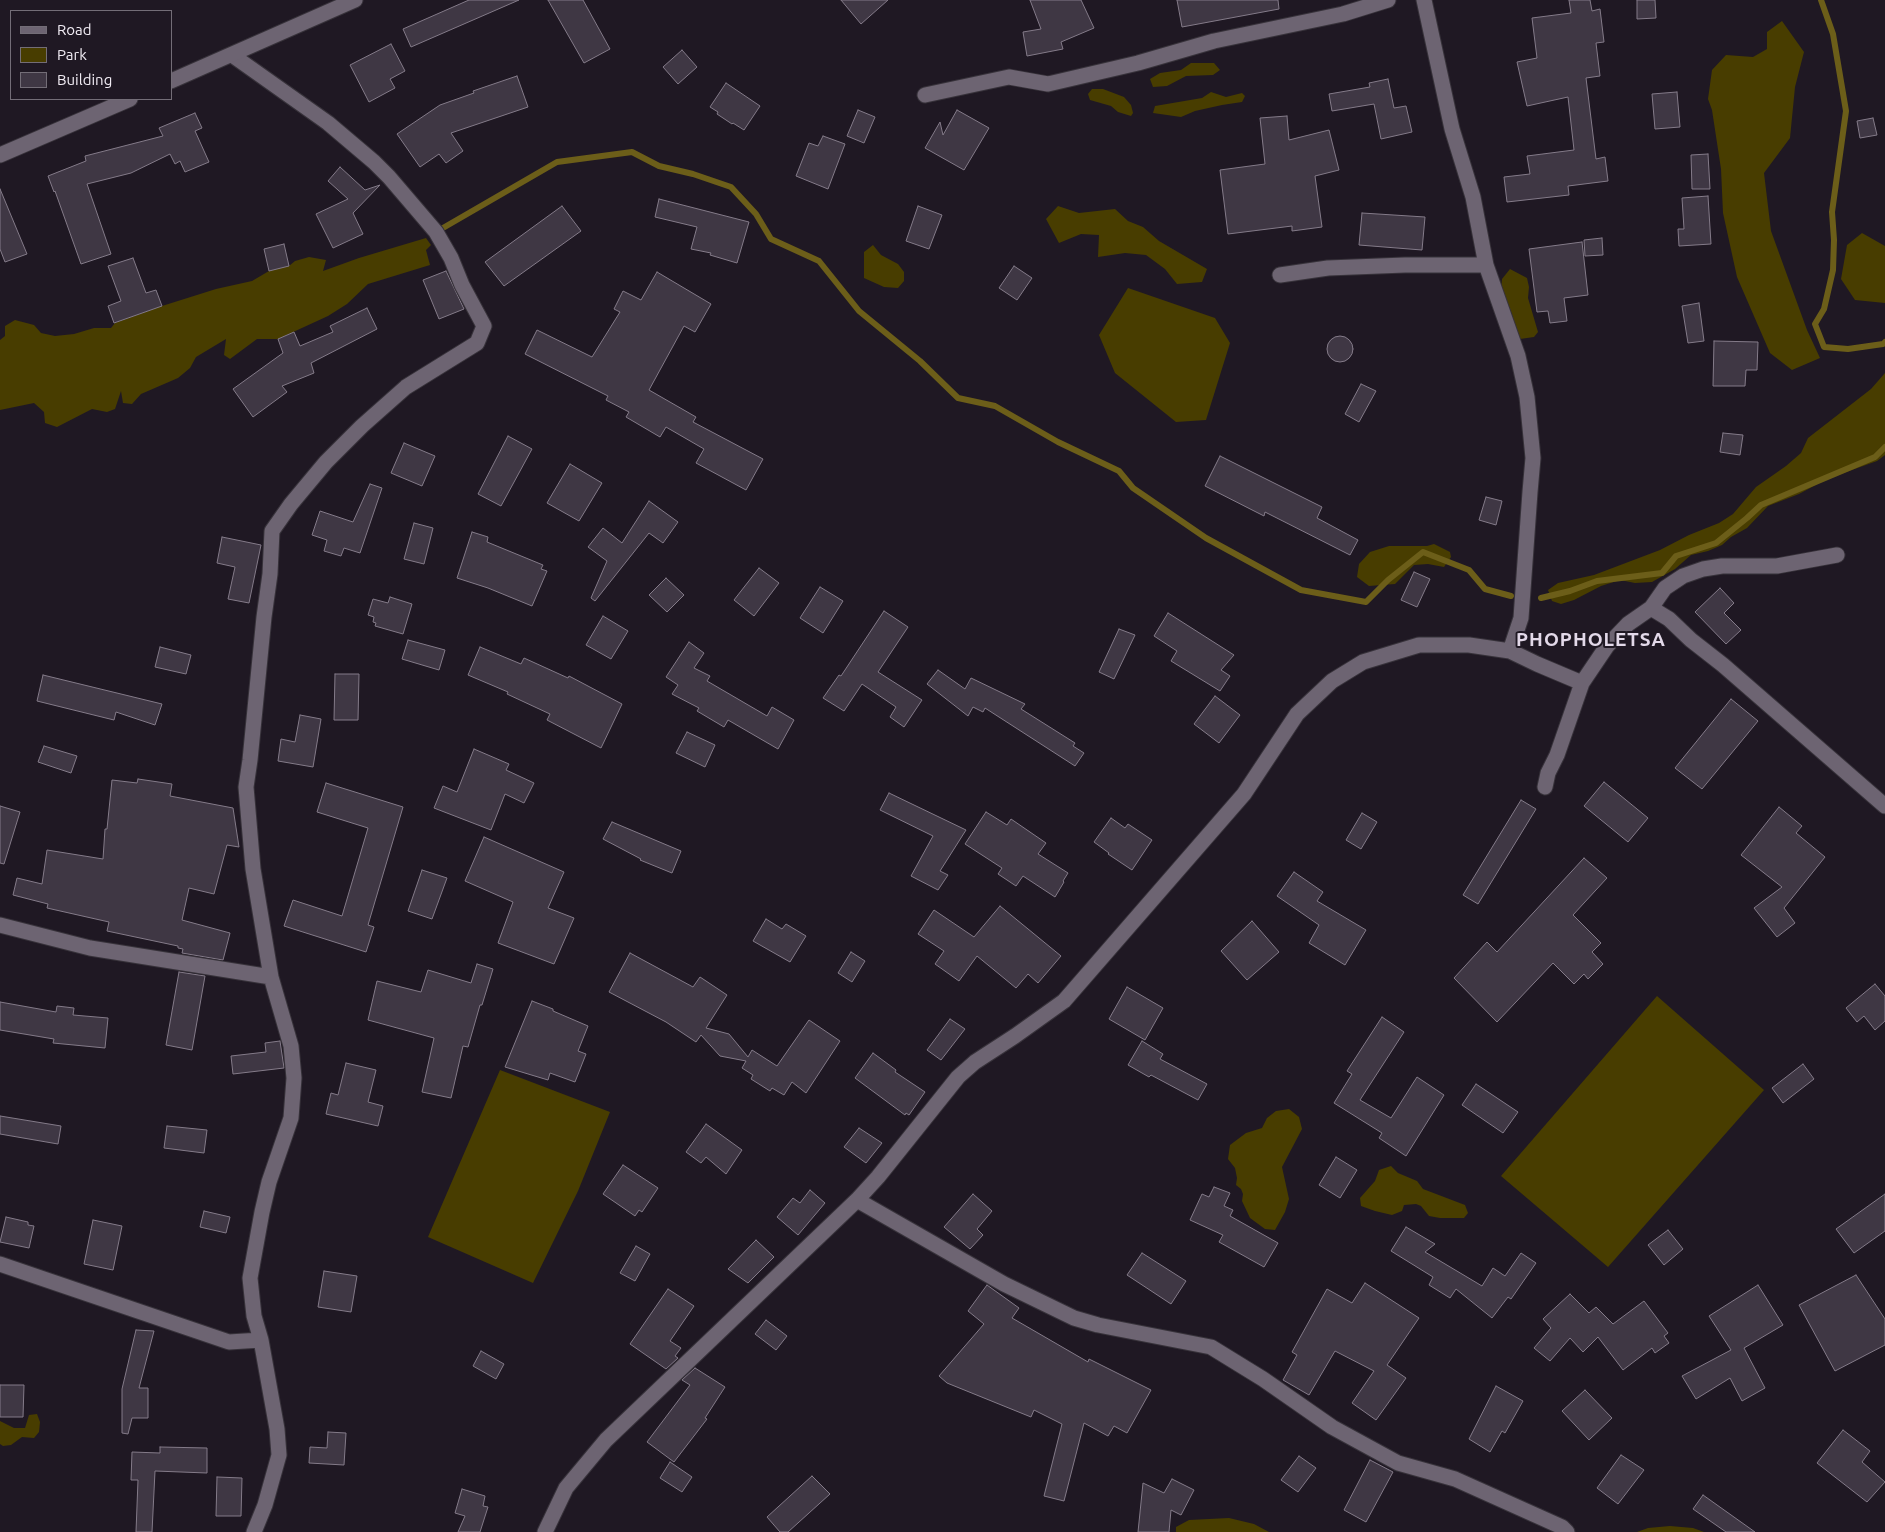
<!DOCTYPE html>
<html>
<head>
<meta charset="utf-8">
<style>
	body { margin:0 }
	#map { position:relative; width:1885px; height:1532px; overflow:hidden; background:#1f1823; font-family:Ubuntu,sans-serif }
	canvas { display:block }
	.legend { position:absolute; left:10px; top:10px; width:162px; height:90px; box-sizing:border-box; background:#1f1823; border:1px solid #736d77; margin:0; padding:6px 9px; list-style:none; font-size:15px; color:#f1ecf4 }
	.legend li { display:flex; align-items:center; gap:10px; height:25px }
	.legend b { width:25px; border:1px solid #736d77 }
</style>
</head>
<body>
<div id="map">
<canvas width="1885" height="1532"></canvas>
<ul class="legend">
<li><b style="height:6px;background:#6d6472"></b>Road</li>
<li><b style="height:14px;background:#483d00"></b>Park</li>
<li><b style="height:14px;background:#3f3744"></b>Building</li>
</ul>
</div>
<script>
const ctx = document.querySelector('canvas').getContext('2d');
ctx.lineJoin = 'round';
function fillPath(path, color) {
  ctx.fillStyle = color;
  ctx.fill(path, 'evenodd');
}
function toPath(rows) {
  const path = new Path2D();
  for (const r of rows) {
    if (r.length === 3) {
      path.moveTo(r[0] + r[2], r[1]);
      path.arc(r[0], r[1], r[2], 0, 2 * Math.PI);
      continue;
    }
    path.moveTo(r[0], r[1]);
    for (let i = 2; i < r.length; i += 2) path.lineTo(r[i], r[i + 1]);
  }
  return path;
}
function stroke(path, color, width, dash) {
  ctx.strokeStyle = color;
  ctx.lineWidth = width;
  ctx.lineCap = dash ? 'butt' : 'round';
  ctx.setLineDash(dash || []);
  ctx.stroke(path);
}
function write(font, color, halo, rows, align = 'center') {
  ctx.font = font + ' Ubuntu,sans-serif';
  ctx.lineWidth = 4;
  ctx.setLineDash([]);
  ctx.textBaseline = 'middle';
  ctx.strokeStyle = halo;
  ctx.fillStyle = color;
  for (const [text, x, y, turn = 0] of rows) {
    ctx.save();
    ctx.translate(x, y);
    ctx.rotate((+turn || 0) * Math.PI / 180);
    ctx.textAlign = isNaN(turn) ? turn : align;
    if (halo) ctx.strokeText(text, 0, 0);
    ctx.fillText(text, 0, 0);
    ctx.restore();
  }
}
fillPath(toPath([
	[1782,21,1804,52,1795,87,1790,138,1764,173,1771,231,1807,330,1820,358,1792,370,1770,353,1737,277,1723,213,1721,169,1712,110,1708,99,1712,70,1726,55,1753,57,1767,49,1767,32],
	[1191,63,1214,63,1220,70,1213,75,1186,76,1167,86,1153,87,1150,79,1160,73,1181,70],
	[1092,89,1103,89,1124,97,1131,105,1133,113,1131,116,1118,112,1111,106,1090,100,1088,94],
	[1211,92,1226,97,1242,93,1245,96,1242,102,1222,105,1195,111,1181,117,1153,113,1155,106,1202,98],
	[1058,206,1079,213,1115,209,1128,221,1143,227,1159,241,1207,269,1202,282,1177,284,1165,269,1146,255,1125,253,1098,257,1099,235,1081,234,1059,243,1046,219],
	[1862,233,1885,246,1885,303,1855,300,1841,279,1847,245],
	[426,238,431,245,426,250,430,265,368,284,347,304,328,316,278,339,257,339,230,359,224,355,226,339,196,357,190,368,178,378,141,394,132,404,123,403,121,391,115,409,107,412,92,409,57,427,45,423,44,412,34,403,0,410,0,340,5,336,5,326,15,320,34,325,41,333,55,336,74,334,94,328,111,328,115,323,162,306,216,289,252,281,269,271,289,266,295,261,309,257,326,260,323,271,359,258],
	[873,245,881,255,898,264,904,272,904,281,898,288,884,287,864,278,864,252],
	[1510,269,1527,278,1529,287,1528,298,1538,332,1534,337,1520,339,1513,328,1512,314,1501,290,1502,279],
	[1128,288,1215,318,1230,343,1206,420,1176,422,1115,373,1099,335],
	[1885,373,1885,455,1877,461,1827,479,1799,494,1768,506,1747,528,1731,537,1722,545,1708,551,1691,555,1675,569,1652,582,1635,583,1620,580,1601,586,1574,600,1561,604,1552,601,1548,590,1558,583,1594,575,1660,550,1689,535,1719,523,1733,514,1756,487,1786,466,1801,453,1808,438,1871,389],
	[1434,544,1450,552,1451,557,1444,567,1428,564,1414,565,1395,584,1369,586,1357,577,1359,564,1370,552,1389,546,1427,546],
	[1657,996,1764,1090,1608,1267,1501,1176],
	[500,1070,610,1112,578,1191,533,1283,428,1237],
	[1289,1109,1299,1117,1302,1129,1282,1167,1289,1199,1285,1212,1275,1230,1265,1229,1250,1218,1242,1201,1243,1194,1241,1189,1236,1185,1237,1178,1235,1168,1228,1159,1230,1145,1246,1133,1262,1128,1267,1118,1276,1111],
	[1391,1166,1398,1173,1417,1181,1423,1189,1465,1205,1468,1213,1464,1218,1440,1218,1429,1216,1421,1206,1416,1204,1404,1205,1402,1211,1392,1215,1375,1211,1361,1206,1360,1198,1375,1181,1379,1170],
	[37,1414,40,1422,39,1432,34,1438,22,1437,11,1445,3,1446,0,1444,0,1421,14,1428,25,1428,29,1415],
	[1229,1518,1254,1524,1269,1532,1176,1532,1176,1527,1189,1520],
	[1670,1526,1693,1528,1704,1532,1637,1532,1648,1528]
]), '#483d00');
stroke(toPath([
	[1821,0,1833,34,1846,111,1832,212,1834,240,1833,270,1824,309,1815,324,1824,347,1848,349,1883,344,1885,342],
	[436,232,557,162,632,152,659,166,693,174,731,187,756,214,771,239,819,261,859,311,920,361,958,398,995,406,1058,442,1119,471,1133,488,1206,538,1301,590,1366,602,1388,580,1423,552,1469,570,1485,589,1511,596],
	[1541,598,1570,591,1597,581,1662,573,1676,556,1716,543,1747,518,1761,505,1875,457,1885,447]
]), '#6c5e19', 6);
const building = toPath([
	[469,0,519,0,411,47,403,29,469,0],
	[548,0,583,0,610,49,584,63,548,0],
	[841,0,888,0,861,24,841,0],
	[1030,0,1081,0,1094,28,1061,42,1063,49,1027,56,1023,32,1041,29,1030,0],
	[1177,0,1278,0,1279,9,1182,27,1177,0],
	[1569,0,1590,0,1592,11,1600,9,1604,42,1596,43,1600,76,1586,78,1596,159,1605,157,1608,181,1568,186,1569,195,1507,202,1504,177,1530,174,1527,156,1574,150,1568,97,1527,106,1517,62,1537,58,1532,18,1571,13,1569,0],
	[1637,0,1655,0,1656,18,1637,19,1637,0],
	[391,44,405,71,390,79,395,88,369,102,350,65,391,44],
	[682,50,697,67,678,84,663,67,682,50],
	[517,76,528,107,451,133,463,151,446,163,439,154,420,167,397,134,440,105,474,93,473,91,517,76],
	[1388,79,1394,108,1406,106,1412,132,1381,139,1374,104,1332,111,1329,94,1370,87,1369,83,1388,79],
	[726,83,760,106,744,130,733,123,732,124,717,114,718,112,710,107,726,83],
	[1677,92,1680,127,1655,129,1652,94,1677,92],
	[858,110,875,117,864,143,847,136,858,110],
	[957,110,989,128,964,170,925,148,940,122,943,135,957,110],
	[195,113,202,128,195,131,209,162,185,172,180,161,175,164,170,154,131,173,87,184,111,254,81,264,55,191,54,192,48,176,86,161,85,156,163,136,159,128,195,113],
	[1287,116,1289,140,1329,130,1339,170,1315,176,1322,227,1292,231,1292,226,1228,234,1220,170,1265,164,1260,118,1287,116],
	[1873,118,1877,135,1860,138,1857,121,1873,118],
	[823,136,845,144,828,189,796,176,809,143,818,146,823,136],
	[1708,154,1710,189,1692,189,1691,155,1708,154],
	[340,167,365,190,380,185,353,213,363,234,333,248,316,214,348,199,328,181,340,167],
	[0,189,27,254,5,262,0,249,0,189],
	[1708,196,1711,244,1679,246,1678,229,1684,229,1682,198,1708,196],
	[659,199,749,222,737,263,710,255,711,253,691,249,697,227,655,217,659,199],
	[562,206,581,231,504,286,485,262,562,206],
	[918,206,942,215,929,249,906,241,918,206],
	[1362,213,1425,217,1422,250,1359,245,1362,213],
	[1602,238,1603,255,1585,256,1584,240,1602,238],
	[1582,242,1588,295,1564,298,1567,321,1550,323,1548,311,1537,312,1529,249,1582,242],
	[284,244,289,266,269,271,264,249,284,244],
	[133,258,146,293,156,290,162,306,114,323,108,306,121,301,108,266,133,258],
	[1014,266,1032,278,1017,300,999,288,1014,266],
	[446,271,464,309,439,319,423,280,446,271],
	[657,272,711,304,695,332,684,326,649,390,696,417,693,422,763,459,746,490,696,463,704,449,666,427,660,437,626,417,629,412,606,400,608,396,525,354,537,330,592,357,620,312,614,309,623,291,641,300,657,272],
	[1699,303,1704,341,1688,343,1682,306,1699,303],
	[367,308,377,329,311,363,314,373,282,386,287,392,253,417,233,389,283,353,278,339,294,332,300,346,333,332,330,326,367,308],
	[1340,349,13],
	[1714,341,1758,342,1757,370,1746,370,1745,386,1713,386,1714,341],
	[1361,384,1376,391,1359,422,1345,414,1361,384],
	[1723,433,1743,435,1740,455,1720,452,1723,433],
	[508,436,532,449,501,506,478,494,508,436],
	[404,443,435,456,422,486,391,473,404,443],
	[1220,456,1322,507,1317,518,1358,540,1350,555,1265,512,1264,516,1205,486,1220,456],
	[570,464,602,483,579,521,547,503,570,464],
	[370,484,382,488,360,553,344,548,341,556,324,551,327,540,312,535,320,511,353,522,370,484],
	[1486,497,1502,501,1496,525,1479,520,1486,497],
	[649,501,678,522,663,543,649,533,595,601,591,598,607,561,588,547,603,528,622,543,649,501],
	[414,523,433,528,424,564,404,559,414,523],
	[472,532,488,537,487,542,543,565,541,569,547,571,532,606,488,588,457,578,472,532],
	[222,537,261,545,249,603,228,599,235,567,217,563,222,537],
	[759,568,779,583,754,616,734,600,759,568],
	[1414,572,1430,579,1417,607,1401,600,1414,572],
	[666,578,684,595,667,612,649,595,666,578],
	[820,587,843,601,823,633,800,618,820,587],
	[1720,588,1734,603,1724,613,1741,630,1726,644,1695,612,1720,588],
	[390,597,412,604,403,634,375,626,376,623,373,622,374,617,368,615,373,599,388,603,390,597],
	[884,611,908,627,878,672,922,700,904,727,890,717,896,707,862,684,844,711,823,698,839,675,841,676,884,611],
	[1168,613,1234,655,1221,670,1230,676,1220,691,1171,661,1177,651,1154,636,1168,613],
	[603,616,628,631,611,659,586,645,603,616],
	[1119,629,1135,635,1114,679,1099,672,1119,629],
	[408,640,445,650,439,670,402,659,408,640],
	[689,642,704,653,694,668,710,676,707,681,767,716,772,707,794,720,778,749,728,720,724,727,697,711,699,708,672,694,678,685,666,677,689,642],
	[160,647,191,655,186,674,155,667,160,647],
	[480,647,521,664,524,658,568,678,569,676,622,704,601,748,547,720,550,714,507,694,508,692,468,675,480,647],
	[938,670,965,689,971,678,1025,704,1021,709,1075,743,1073,746,1084,753,1075,766,985,708,983,712,973,707,968,716,927,684,938,670],
	[335,674,359,674,358,720,334,720,335,674],
	[43,675,162,704,155,725,116,712,114,720,37,701,43,675],
	[1215,696,1240,715,1219,743,1194,724,1215,696],
	[1731,699,1758,721,1702,789,1675,768,1731,699],
	[300,715,321,719,313,767,278,761,281,739,295,742,300,715],
	[687,732,715,745,705,767,676,753,687,732],
	[44,746,77,756,71,773,38,762,44,746],
	[474,749,509,764,506,770,534,783,524,803,505,794,491,830,434,808,443,786,457,792,474,749],
	[138,779,172,784,170,796,233,808,239,847,227,845,214,894,189,888,182,920,230,933,223,960,182,953,183,949,178,948,178,946,107,931,109,922,47,908,48,904,13,895,17,878,42,884,47,850,103,859,105,829,107,829,112,780,137,783,138,779],
	[1604,782,1648,818,1628,842,1584,806,1604,782],
	[326,783,403,807,368,925,374,927,366,952,284,926,293,900,342,916,368,828,317,812,326,783],
	[889,793,966,830,940,871,948,875,938,890,911,876,933,836,880,810,889,793],
	[1521,800,1536,809,1478,904,1463,895,1521,800],
	[0,806,20,812,4,864,0,863,0,806],
	[1779,807,1802,826,1796,833,1825,857,1784,908,1795,923,1777,937,1754,908,1782,887,1741,855,1779,807],
	[986,812,1007,825,1011,819,1046,843,1038,854,1068,873,1063,881,1064,882,1055,897,1023,876,1016,886,998,874,1002,868,965,844,986,812],
	[1362,813,1377,822,1361,849,1346,840,1362,813],
	[1111,818,1125,828,1128,824,1152,840,1132,870,1108,854,1109,853,1094,842,1111,818],
	[612,822,681,851,672,873,640,860,641,859,603,839,612,822],
	[484,837,564,872,548,908,574,918,554,964,498,943,513,902,465,881,484,837],
	[1584,858,1607,878,1573,915,1601,943,1592,952,1603,964,1588,979,1584,974,1574,984,1553,963,1497,1022,1454,978,1487,942,1497,952,1584,858],
	[422,870,447,878,432,919,408,911,422,870],
	[1294,872,1323,892,1317,901,1366,930,1345,965,1309,943,1319,925,1277,896,1294,872],
	[1000,906,1061,956,1038,983,1028,974,1016,988,977,956,959,981,935,964,944,951,918,934,934,910,974,937,1000,906],
	[766,919,782,929,786,924,806,936,790,962,753,941,766,919],
	[1252,921,1279,952,1247,980,1221,951,1252,921],
	[851,952,865,961,852,982,838,973,851,952],
	[630,953,693,987,700,977,727,995,706,1028,729,1034,748,1057,752,1050,777,1066,809,1020,840,1041,806,1093,792,1082,784,1095,772,1088,770,1091,751,1079,753,1075,742,1068,746,1061,720,1056,701,1035,696,1042,666,1022,609,992,630,953],
	[477,964,493,969,482,1005,480,1005,468,1047,463,1046,451,1098,422,1092,434,1038,368,1020,377,981,421,992,428,970,471,983,477,964],
	[179,972,205,976,192,1050,166,1045,179,972],
	[1875,984,1885,996,1885,1021,1875,1030,1864,1016,1857,1022,1846,1008,1875,984],
	[1127,987,1163,1008,1145,1040,1109,1019,1127,987],
	[532,1001,553,1009,553,1011,588,1026,578,1051,586,1054,575,1082,550,1073,548,1080,505,1067,532,1001],
	[0,1002,56,1012,57,1006,74,1008,73,1015,108,1018,105,1048,53,1043,54,1039,0,1030,0,1002],
	[1382,1017,1404,1032,1360,1100,1391,1118,1417,1077,1444,1095,1406,1156,1379,1138,1382,1133,1334,1103,1352,1074,1347,1071,1382,1017],
	[950,1019,965,1029,941,1060,927,1050,950,1019],
	[280,1041,284,1068,233,1074,231,1056,266,1052,265,1043,280,1041],
	[1142,1041,1163,1054,1160,1059,1207,1084,1198,1100,1151,1075,1149,1077,1128,1065,1142,1041],
	[873,1053,896,1070,895,1072,925,1092,909,1115,906,1113,905,1115,855,1078,873,1053],
	[346,1063,376,1070,368,1102,383,1106,378,1126,326,1114,331,1093,338,1095,346,1063],
	[1803,1064,1814,1079,1783,1103,1772,1088,1803,1064],
	[1476,1084,1518,1112,1503,1133,1462,1105,1476,1084],
	[0,1116,61,1126,58,1144,0,1134,0,1116],
	[706,1124,742,1150,726,1174,706,1157,701,1163,686,1152,706,1124],
	[167,1126,207,1130,204,1153,164,1148,167,1126],
	[859,1128,882,1143,866,1163,844,1147,859,1128],
	[1336,1157,1357,1170,1340,1198,1319,1185,1336,1157],
	[623,1165,658,1188,642,1212,639,1210,635,1216,603,1194,623,1165],
	[1214,1187,1230,1193,1224,1206,1233,1210,1230,1216,1278,1243,1264,1267,1219,1242,1223,1235,1190,1220,1202,1194,1209,1197,1214,1187],
	[810,1190,825,1203,798,1235,777,1217,793,1198,800,1203,810,1190],
	[973,1194,992,1211,977,1229,983,1235,970,1249,944,1227,973,1194],
	[1885,1194,1885,1231,1854,1253,1836,1229,1885,1194],
	[204,1211,230,1217,226,1233,200,1227,204,1211],
	[6,1217,28,1222,28,1225,34,1226,29,1248,0,1242,6,1217],
	[93,1220,122,1226,113,1270,84,1264,93,1220],
	[1406,1227,1435,1244,1425,1252,1482,1286,1493,1268,1505,1276,1521,1253,1536,1263,1511,1299,1508,1297,1492,1318,1456,1289,1450,1298,1429,1285,1433,1277,1391,1251,1406,1227],
	[1668,1230,1683,1249,1664,1265,1648,1245,1668,1230],
	[756,1240,774,1257,748,1283,728,1269,756,1240],
	[636,1246,650,1254,635,1281,620,1273,636,1246],
	[1142,1253,1186,1281,1171,1304,1127,1275,1142,1253],
	[324,1271,357,1276,351,1312,318,1307,324,1271],
	[1856,1275,1885,1319,1885,1345,1835,1371,1799,1305,1856,1275],
	[1365,1283,1419,1318,1387,1365,1406,1378,1376,1420,1352,1403,1374,1371,1335,1351,1309,1395,1283,1380,1297,1355,1292,1352,1327,1289,1352,1303,1365,1283],
	[987,1285,1019,1308,1012,1318,1088,1362,1089,1359,1151,1390,1127,1433,1114,1426,1108,1436,1084,1423,1064,1501,1044,1496,1062,1424,1034,1410,1031,1417,947,1383,939,1376,984,1324,968,1311,987,1285],
	[1758,1285,1783,1325,1744,1348,1765,1388,1742,1401,1730,1378,1696,1399,1682,1376,1731,1350,1709,1316,1758,1285],
	[668,1289,694,1306,670,1341,681,1348,675,1356,678,1358,666,1369,630,1344,668,1289],
	[1570,1294,1589,1313,1596,1307,1613,1324,1644,1301,1668,1333,1664,1336,1669,1343,1655,1353,1652,1348,1623,1370,1598,1337,1583,1352,1570,1338,1550,1361,1534,1348,1551,1328,1543,1319,1570,1294],
	[766,1320,787,1336,776,1350,755,1334,766,1320],
	[136,1330,154,1331,139,1388,148,1388,148,1418,132,1418,128,1434,122,1433,122,1389,136,1330],
	[481,1351,504,1364,496,1379,473,1366,481,1351],
	[695,1368,725,1387,705,1418,707,1419,674,1462,647,1442,690,1385,682,1380,695,1368],
	[0,1385,24,1385,23,1417,0,1417,0,1385],
	[1496,1386,1523,1401,1505,1433,1502,1431,1490,1452,1469,1439,1496,1386],
	[1585,1390,1612,1418,1589,1440,1562,1411,1585,1390],
	[1843,1430,1870,1451,1862,1462,1885,1482,1867,1502,1817,1463,1843,1430],
	[328,1432,346,1433,344,1465,309,1463,310,1447,327,1448,328,1432],
	[160,1447,207,1448,207,1473,155,1471,152,1532,136,1532,138,1480,131,1480,132,1452,160,1453,160,1447],
	[1621,1455,1644,1470,1618,1504,1597,1488,1621,1455],
	[1299,1456,1316,1468,1298,1492,1281,1480,1299,1456],
	[1370,1460,1393,1472,1366,1522,1344,1510,1370,1460],
	[670,1462,692,1477,682,1492,660,1478,670,1462],
	[812,1476,830,1494,788,1532,780,1532,767,1517,812,1476],
	[217,1477,242,1478,241,1516,216,1516,217,1477],
	[1172,1479,1194,1490,1181,1515,1171,1510,1169,1532,1138,1532,1143,1483,1164,1493,1172,1479],
	[462,1489,485,1496,483,1506,488,1507,480,1532,458,1532,465,1516,455,1513,462,1489],
	[1703,1495,1755,1532,1726,1532,1693,1509,1703,1495]
]);
fillPath(building, '#3f3744');
stroke(building, '#847b89', 1);
const street = toPath([
	[1424,0,1452,129,1473,197,1486,265,1518,356,1527,397,1533,458,1530,492,1521,618,1510,651],
	[232,55,328,123,374,162,389,177,436,232,451,258,462,285,484,326,477,343,406,387,362,426,326,462,291,504,272,531,270,574,264,617,250,760,246,787,253,869,271,977,291,1046,294,1078,291,1118,269,1182,262,1212,250,1278,254,1316,261,1340,277,1429,279,1455,265,1505,254,1532],
	[925,95,1009,77,1048,84,1138,63,1214,41,1343,14,1388,0],
	[1280,275,1328,268,1405,265,1486,265],
	[1651,608,1665,588,1683,576,1703,569,1722,566,1777,566,1837,555],
	[1545,787,1548,773,1557,755,1582,683,1607,646,1628,624,1651,608,1669,619,1691,640,1723,665,1885,806],
	[0,925,90,948,271,977],
	[857,1200,1004,1284,1074,1318,1098,1325,1211,1347,1263,1379,1332,1427,1398,1463,1455,1479,1562,1527,1567,1532],
	[0,1264,229,1342,261,1340],
	[545,1532,566,1488,606,1440,857,1200,878,1177,958,1077,975,1062,1015,1036,1064,1001,1244,794,1297,714,1332,681,1363,662,1419,645,1469,645,1510,651,1537,664,1582,683]
]);
const secondary = toPath([
	[171,81,355,0],
	[0,155,130,99]
]);
stroke(street, '#37323a', 17);
stroke(secondary, '#37323a', 17);
stroke(street, '#6d6472', 15);
stroke(secondary, '#6d6472', 15);
ctx.letterSpacing = '1px';
write('bold 19px', '#e3d9e9', '#1f1823', [
	["PHOPHOLETSA",1591,640]
]);
ctx.letterSpacing = '0px';
</script>
</body>
</html>
